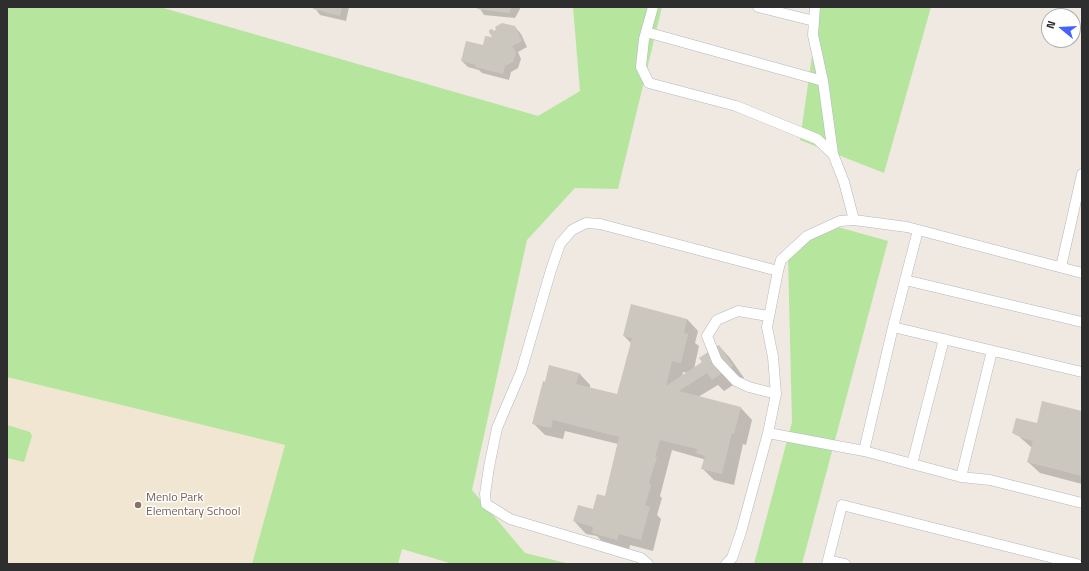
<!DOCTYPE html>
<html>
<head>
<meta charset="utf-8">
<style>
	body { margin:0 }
	#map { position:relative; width:1089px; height:571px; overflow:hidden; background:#efe9e1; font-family:"Titillium Web",sans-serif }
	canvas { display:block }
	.frame { position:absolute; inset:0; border:8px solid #2e2e2e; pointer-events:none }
	.north { position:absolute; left:1041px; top:8px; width:40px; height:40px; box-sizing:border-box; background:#fff; border:1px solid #ababab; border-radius:50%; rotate:288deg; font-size:11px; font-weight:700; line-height:16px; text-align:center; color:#2e2e2e }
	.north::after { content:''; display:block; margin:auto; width:14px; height:18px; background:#4264fb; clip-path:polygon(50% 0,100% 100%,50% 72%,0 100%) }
</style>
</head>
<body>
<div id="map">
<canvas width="1089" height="571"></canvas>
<div class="frame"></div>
<div class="north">N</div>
</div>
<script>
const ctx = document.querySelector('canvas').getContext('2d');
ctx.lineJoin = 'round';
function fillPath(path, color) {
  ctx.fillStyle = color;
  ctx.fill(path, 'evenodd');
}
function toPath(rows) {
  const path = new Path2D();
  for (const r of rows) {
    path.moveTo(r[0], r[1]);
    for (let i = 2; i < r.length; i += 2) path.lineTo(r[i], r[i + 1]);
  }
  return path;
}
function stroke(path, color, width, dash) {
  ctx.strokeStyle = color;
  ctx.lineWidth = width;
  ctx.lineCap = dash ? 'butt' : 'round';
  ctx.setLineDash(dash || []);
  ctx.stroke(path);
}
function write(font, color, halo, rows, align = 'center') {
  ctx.font = font + ' "Titillium Web",sans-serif';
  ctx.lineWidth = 3;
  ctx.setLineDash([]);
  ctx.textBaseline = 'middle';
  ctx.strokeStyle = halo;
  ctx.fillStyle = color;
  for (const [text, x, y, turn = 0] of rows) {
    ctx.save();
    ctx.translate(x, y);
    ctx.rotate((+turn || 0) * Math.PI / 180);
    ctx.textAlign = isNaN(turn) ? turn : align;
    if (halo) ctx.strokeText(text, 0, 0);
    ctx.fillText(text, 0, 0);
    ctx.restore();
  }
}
fillPath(toPath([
	[7,377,285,445,252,564,7,564]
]), '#f0e6d1');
fillPath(toPath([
	[7,7,160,7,538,116,580,91,573,7,662,7,618,189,575,188,527,240,472,490,525,553,570,564,453,564,402,549,398,564,252,564,285,445,7,377],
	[819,7,931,7,884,173,800,140],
	[827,224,888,241,802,564,754,564,792,422,788,256],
	[7,425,30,432,32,436,24,462,7,458]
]), '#b6e59e');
fillPath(toPath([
	[314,7,349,7,346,21,320,15],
	[479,7,521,7,515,18,484,15],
	[515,27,521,34,527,47,518,52,521,59,518,68,511,72,509,80,482,73,479,70,468,67,462,61,494,39,489,32,490,30,495,32],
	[687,319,698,331,695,343,699,346,694,369,703,363,719,346,730,358,744,378,724,391,718,385,698,397,741,408,752,420,746,445,743,444,734,485,714,480,703,469,705,460,703,459,672,450,660,496,662,498,657,515,661,519,653,551,630,545,629,551,604,544,597,536,586,534,575,522,576,511,594,510,605,497,618,444,565,431,563,439,545,435,534,424,579,373,590,385,590,388,618,396,631,343,624,336],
	[683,372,688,373,682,376],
	[1082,412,1082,484,1040,473,1028,462,1032,448,1014,432]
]), '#0003');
fillPath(toPath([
	[313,7,342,7,340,16,313,9],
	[478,7,512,7,509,13,477,9],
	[502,23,515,26,522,41,512,46,516,52,513,62,505,66,503,74,475,67,476,65,461,61,466,41,483,45,485,36,492,37,489,30,492,29,494,31,496,29,495,27],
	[631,304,687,319,684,333,688,334,681,363,672,361,666,386,702,362,699,358,719,345,733,366,712,380,707,373,679,391,741,407,734,434,732,433,722,474,701,469,705,456,696,453,697,449,660,440,655,457,657,457,649,483,651,486,645,505,650,507,641,540,619,534,617,540,592,533,593,527,573,521,578,505,593,509,597,494,605,496,619,437,553,420,551,428,532,424,543,381,545,382,549,365,579,373,576,384,617,394,632,338,623,336],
	[1042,401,1082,411,1082,476,1027,462,1033,441,1022,438,1012,433,1016,418,1037,423]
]), '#cbc7bf');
const lane = toPath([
	[653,7,644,39,641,67,649,83,736,106,817,139,833,154],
	[758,7,814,21],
	[815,7,813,35,823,81,833,154,844,182,854,220],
	[646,32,823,81],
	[918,230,893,327,1082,372],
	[1061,267,1082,174],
	[905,280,1082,322],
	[768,316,738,311,717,320,707,336,717,361,736,381,749,387,776,394],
	[893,327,864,451,961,477,992,351],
	[768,433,864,451],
	[912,464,944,339],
	[961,477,990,480,1082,503],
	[828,560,845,564],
	[648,564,641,558,510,519,486,504,485,494,489,467,497,428,521,372,551,270,560,244,572,230,586,223,600,224,778,271],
	[726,564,732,558,741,532,768,433,776,394,773,357,767,327,778,271,781,260,807,236,840,221,854,220,907,227,1082,273],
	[827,564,842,505,1077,564]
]);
stroke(lane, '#b4b7c1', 11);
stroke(lane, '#fff', 10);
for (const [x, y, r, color] of [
	[138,505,4,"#8d6e63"]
]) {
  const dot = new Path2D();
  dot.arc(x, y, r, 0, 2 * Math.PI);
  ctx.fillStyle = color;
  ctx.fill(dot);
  stroke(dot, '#fff', 1.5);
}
write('12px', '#785e54', '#fff', [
	["Menlo Park",146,498],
	["Elementary School",146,512]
], 'left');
</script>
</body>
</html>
